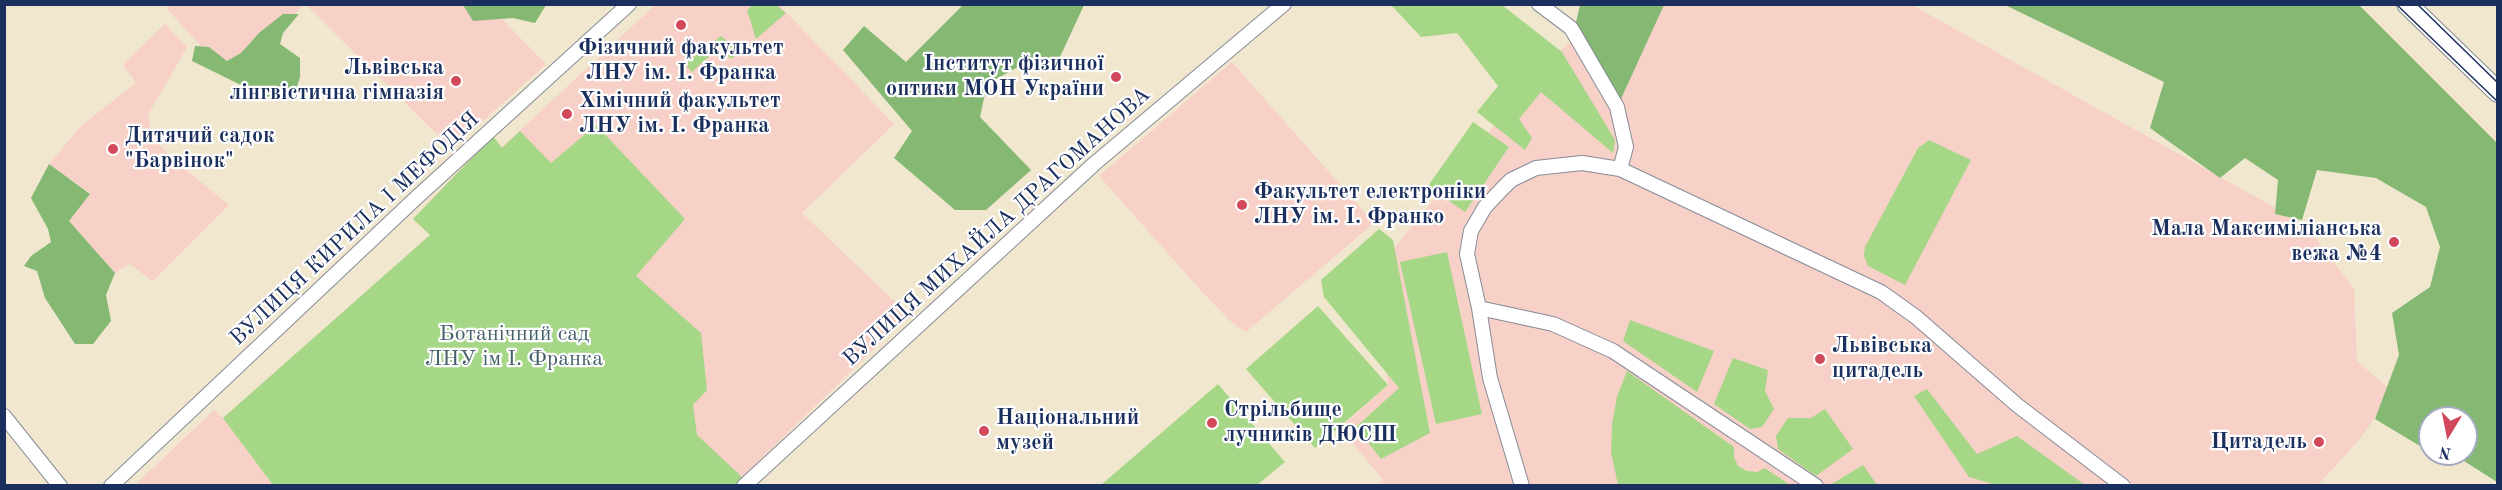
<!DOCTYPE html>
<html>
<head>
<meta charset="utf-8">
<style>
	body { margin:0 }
	#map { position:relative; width:2502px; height:490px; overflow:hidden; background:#f0e7ce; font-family:"Old Standard TT",serif }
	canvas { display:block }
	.frame { position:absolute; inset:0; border:6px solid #1b2f5e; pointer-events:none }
	.north { position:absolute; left:2418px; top:406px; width:60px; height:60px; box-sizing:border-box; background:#fff; border:2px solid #a4acbf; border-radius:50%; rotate:190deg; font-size:16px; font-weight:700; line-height:24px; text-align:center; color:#1b2f5e }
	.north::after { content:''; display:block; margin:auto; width:21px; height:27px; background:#d1495b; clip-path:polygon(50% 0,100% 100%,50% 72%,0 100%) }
</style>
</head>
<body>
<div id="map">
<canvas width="2502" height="490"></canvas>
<div class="frame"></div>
<div class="north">N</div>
</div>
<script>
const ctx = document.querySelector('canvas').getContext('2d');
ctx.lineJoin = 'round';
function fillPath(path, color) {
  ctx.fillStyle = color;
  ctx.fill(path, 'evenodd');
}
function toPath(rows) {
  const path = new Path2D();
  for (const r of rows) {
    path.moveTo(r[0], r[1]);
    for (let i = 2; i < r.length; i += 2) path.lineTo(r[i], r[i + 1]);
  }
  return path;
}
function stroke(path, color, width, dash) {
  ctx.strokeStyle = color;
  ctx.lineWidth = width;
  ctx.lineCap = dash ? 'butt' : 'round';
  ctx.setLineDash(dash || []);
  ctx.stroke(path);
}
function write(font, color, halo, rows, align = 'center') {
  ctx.font = font + ' "Old Standard TT",serif';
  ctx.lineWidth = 4.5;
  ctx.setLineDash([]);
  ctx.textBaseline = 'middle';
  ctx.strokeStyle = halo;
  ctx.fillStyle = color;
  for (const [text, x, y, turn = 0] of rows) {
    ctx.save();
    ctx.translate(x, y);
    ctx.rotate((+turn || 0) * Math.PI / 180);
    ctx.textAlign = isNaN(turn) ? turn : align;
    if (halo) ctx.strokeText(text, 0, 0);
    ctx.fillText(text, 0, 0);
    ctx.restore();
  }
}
fillPath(toPath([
	[170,4,304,5,229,76,166,8],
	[1614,4,1912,5,2306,225,2354,289,2357,361,2393,392,2360,439,2317,486,1378,485,1383,480,1340,428,1388,385,1373,274,1543,66],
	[306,5,488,5,546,64,452,149],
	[655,5,779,5,894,124,802,213,909,315,734,485,134,486,214,410,223,418,430,235,413,219,468,161,502,147],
	[165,24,187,47,148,115,153,138,174,160,229,205,153,281,129,264,115,273,69,221,90,193,49,164,82,125,136,83,123,65],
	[1232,62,1374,223,1246,332,1231,322,1204,294,1099,176]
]), '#f7d1c8');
fillPath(toPath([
	[753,5,776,5,786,13,756,39,747,10],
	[1391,5,1502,5,1562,52,1615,140,1613,153,1541,92,1519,119,1532,138,1525,150,1477,112,1498,86,1457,33,1421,37],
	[721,36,740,52,731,59,719,47,692,72,685,64],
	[1473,122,1509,147,1465,212,1428,186],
	[596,125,685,219,636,276,701,333,707,390,693,405,697,435,742,477,734,486,273,485,223,418,430,235,413,219,493,136,502,148,520,131,551,163],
	[1929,140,1971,160,1905,285,1868,266,1864,256,1865,247,1918,148],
	[1379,229,1393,240,1430,433,1381,459,1356,427,1399,388,1324,297,1321,280],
	[1447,252,1482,414,1436,424,1400,262],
	[1318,306,1388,385,1315,448,1246,369],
	[1630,320,1714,351,1697,392,1623,341],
	[1733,358,1768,370,1765,391,1774,409,1762,427,1750,429,1714,404],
	[1627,371,1734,447,1734,457,1738,466,1747,471,1757,472,1765,468,1790,485,1618,485,1611,452,1612,424,1617,397],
	[1218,384,1285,462,1257,485,1101,485],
	[1927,389,1977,454,2017,436,2085,485,1996,485,1969,477,1914,396],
	[1825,409,1853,449,1816,476,1778,449,1776,436,1788,418,1811,418],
	[1863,465,1877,485,1830,485]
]), '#a6d786');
fillPath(toPath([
	[2358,4,2497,143,2497,482,2453,454,2466,454,2466,418,2430,418,2430,452,2375,419,2399,355,2392,313,2430,287,2440,247,2426,207,2376,178,2317,170,2302,220,2275,214,2278,180,2245,158,2220,178,2150,128,2164,82,2005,5],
	[463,5,546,5,535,23,513,18,473,21],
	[963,5,1084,5,1059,59,1029,61,987,84,980,117,1031,170,986,210,955,210,894,158,912,131,843,50,864,26,906,62],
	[1580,5,1664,5,1620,101,1576,22],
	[283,14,299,14,283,33,280,44,300,58,300,77,295,93,279,91,262,100,241,85,192,61,195,46,209,47,227,61,241,53,260,32],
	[49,164,90,194,69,221,115,273,106,295,111,321,93,344,75,344,45,298,37,271,24,266,31,256,51,242,48,229,31,198]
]), '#84b873');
const street = toPath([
	[1539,4,1571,28,1617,107,1626,147,1620,169],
	[1479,308,1467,254,1471,231,1485,207,1501,190,1511,180,1536,168,1582,163,1620,169,1881,292,1916,317,2017,405,2123,486],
	[4,416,60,486],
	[111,486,416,198,629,4],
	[744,486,1094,164,1284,4],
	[1522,486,1490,378,1479,308,1553,324,1613,351,1816,486]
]);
const secondary = toPath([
	[2407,4,2498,92]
]);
stroke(street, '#868b96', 16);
stroke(secondary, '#868b96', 22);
stroke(street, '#fff', 14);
stroke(secondary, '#fff', 20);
stroke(toPath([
	[2396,4,2498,102],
	[2417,4,2498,83]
]), '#1b2f5e', 1.5);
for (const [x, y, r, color] of [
	[681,25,6,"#d1495b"],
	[1116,77,6,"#d1495b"],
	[456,81,6,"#d1495b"],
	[567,114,6,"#d1495b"],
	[113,149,6,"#d1495b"],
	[1242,205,6,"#d1495b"],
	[2394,242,6,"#d1495b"],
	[1820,359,6,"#d1495b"],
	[1212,423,6,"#d1495b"],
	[984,431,6,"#d1495b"],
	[2319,442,6,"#d1495b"]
]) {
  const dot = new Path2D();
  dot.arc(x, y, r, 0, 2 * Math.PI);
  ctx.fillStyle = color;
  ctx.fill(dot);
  stroke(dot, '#fff', 2);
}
write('bold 22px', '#1b2f5e', '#fff', [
	["Фізичний факультет",681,48,"center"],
	["ЛНУ ім. І. Франка",681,73,"center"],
	["Інститут фізичної",1104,64,"right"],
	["оптики МОН України",1104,89,"right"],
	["Львівська",444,68,"right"],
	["лінгвістична гімназія",444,93,"right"],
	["Хімічний факультет",579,101],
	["ЛНУ ім. І. Франка",579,126],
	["Дитячий садок",125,136],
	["\"Барвінок\"",125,161],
	["Факультет електроніки",1254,192],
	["ЛНУ ім. І. Франко",1254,217],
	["Мала Максиміліанська",2382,229,"right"],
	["вежа №4",2382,254,"right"],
	["Львівська",1832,346],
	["цитадель",1832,371],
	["Стрільбище",1224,410],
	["лучників ДЮСШ",1224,435],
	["Національний",996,418],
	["музей",996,443],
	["Цитадель",2307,442,"right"]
], 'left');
write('22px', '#1b2f5e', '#fff', [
	["ВУЛИЦЯ МИХАЙЛА ДРАГОМАНОВА",997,227,-42],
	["ВУЛИЦЯ КИРИЛА І МЕФОДІЯ",355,229,-43]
]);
write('22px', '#45616a', '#fff', [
	["Ботанічний сад",514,334],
	["ЛНУ ім І. Франка",514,359]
]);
</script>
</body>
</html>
